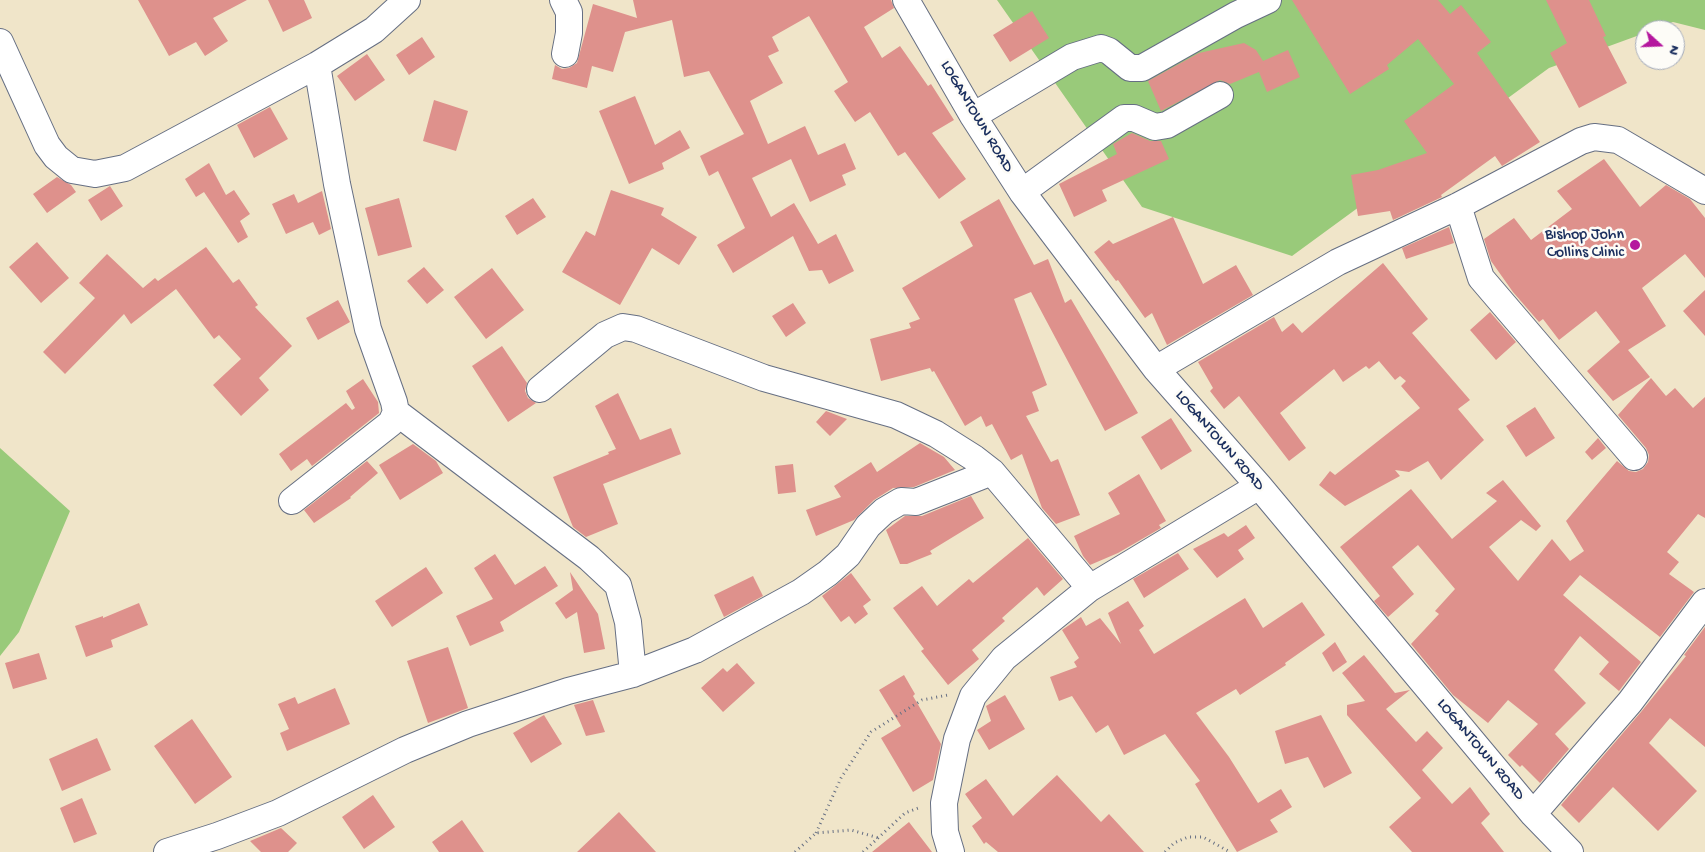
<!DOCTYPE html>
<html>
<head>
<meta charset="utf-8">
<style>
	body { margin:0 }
	#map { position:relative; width:1705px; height:852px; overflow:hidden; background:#f0e5c9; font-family:"Gochi Hand",sans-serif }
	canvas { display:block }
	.north { position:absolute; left:1635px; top:20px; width:50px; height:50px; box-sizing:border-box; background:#fdfcf7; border:1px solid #a3aaba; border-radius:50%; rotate:110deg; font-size:14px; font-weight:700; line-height:20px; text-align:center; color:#1b2f5e }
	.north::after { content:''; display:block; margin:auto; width:18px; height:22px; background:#b5179e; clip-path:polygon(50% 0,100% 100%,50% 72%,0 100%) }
</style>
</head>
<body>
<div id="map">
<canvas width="1705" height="852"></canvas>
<div class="north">N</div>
</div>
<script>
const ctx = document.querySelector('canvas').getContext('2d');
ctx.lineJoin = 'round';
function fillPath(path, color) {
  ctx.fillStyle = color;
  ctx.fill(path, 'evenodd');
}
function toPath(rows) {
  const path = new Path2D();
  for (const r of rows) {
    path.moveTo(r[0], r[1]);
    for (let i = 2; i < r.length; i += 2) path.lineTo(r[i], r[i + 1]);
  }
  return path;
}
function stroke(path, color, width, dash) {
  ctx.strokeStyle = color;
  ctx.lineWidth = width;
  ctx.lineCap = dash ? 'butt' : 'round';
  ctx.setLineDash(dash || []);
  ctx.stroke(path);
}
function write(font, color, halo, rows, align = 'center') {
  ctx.font = font + ' "Gochi Hand",sans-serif';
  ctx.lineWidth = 5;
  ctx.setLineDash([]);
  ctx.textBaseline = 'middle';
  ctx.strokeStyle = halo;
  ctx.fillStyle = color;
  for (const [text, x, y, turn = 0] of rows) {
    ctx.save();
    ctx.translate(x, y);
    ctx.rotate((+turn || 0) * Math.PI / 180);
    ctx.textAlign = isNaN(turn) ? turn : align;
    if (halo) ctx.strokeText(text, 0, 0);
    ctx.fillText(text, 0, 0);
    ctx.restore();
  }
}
fillPath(toPath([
	[997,0,1705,0,1705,30,1673,22,1652,30,1645,30,1645,33,1549,68,1292,256,1142,207],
	[0,448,70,511,19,632,0,656]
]), '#99ca7a');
fillPath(toPath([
	[138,0,247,0,213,18,228,41,205,56,196,42,169,56],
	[268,0,304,0,312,18,283,32],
	[633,0,891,0,894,8,864,27,882,58,900,46,928,86,931,84,954,120,932,133,966,179,939,199,905,152,898,156,870,112,855,122,834,91,848,82,809,16,772,37,779,51,768,56,783,83,750,101,768,144,805,126,818,155,845,143,856,169,842,175,846,185,810,202,791,159,752,178,771,217,794,203,818,244,836,234,854,271,829,284,822,270,809,271,793,236,733,273,717,245,745,228,718,171,709,176,700,156,744,134,709,71,684,77,672,20,625,32,613,72,592,66,587,88,552,79,555,65,562,69,569,68,577,63,593,4,637,18],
	[1292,0,1438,0,1450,14,1461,5,1491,42,1477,53,1540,142,1502,166,1495,156,1441,195,1442,197,1393,220,1390,211,1358,216,1351,175,1378,170,1427,153,1404,121,1454,84,1418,39,1387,65,1389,69,1350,94],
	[1546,0,1589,0,1606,36,1603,37,1627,83,1579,108,1550,53,1567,43],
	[1032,11,1049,38,1010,62,993,35],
	[422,37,435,57,409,75,396,55],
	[1244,43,1256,50,1263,61,1288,50,1300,77,1267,92,1259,72,1230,84,1220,80,1161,111,1148,81,1199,53],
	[367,54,385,80,355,101,337,76],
	[635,96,655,145,680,130,690,148,662,163,664,169,629,184,599,111],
	[434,100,468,111,456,151,423,141],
	[270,107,288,139,254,158,237,125],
	[1132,133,1150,141,1161,141,1169,159,1102,190,1107,201,1074,217,1059,184,1117,154,1113,144],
	[1604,159,1640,207,1666,185,1690,199,1705,218,1705,278,1685,254,1642,288,1666,326,1628,350,1650,377,1613,401,1587,371,1620,342,1596,311,1559,340,1543,319,1539,322,1513,292,1491,261,1484,239,1514,218,1531,240,1572,209,1557,191],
	[209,163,226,195,234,190,250,214,240,221,248,237,238,243,204,192,196,197,185,179],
	[57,177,71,185,76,192,47,213,33,194],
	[110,186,123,206,101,221,88,200],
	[611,190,664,208,661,215,697,237,679,265,652,248,620,305,562,272,586,231,595,236],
	[322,191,331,229,319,235,313,222,286,234,272,204,294,194,298,203],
	[399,198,412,247,378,256,365,208],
	[533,198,546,217,517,235,505,216],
	[999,199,1034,265,1048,259,1065,303,1071,299,1138,413,1105,431,1031,292,1014,299,1047,385,1032,392,1039,411,1026,416,1051,462,1058,459,1080,515,1056,524,1042,508,1022,454,1011,460,992,424,986,427,981,416,965,426,934,371,932,372,930,368,881,381,870,339,911,328,909,323,920,319,902,288,973,246,960,222],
	[1173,217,1203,284,1236,265,1253,295,1167,345,1152,313,1145,318,1118,280,1116,281,1094,252,1109,240,1113,244],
	[1449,227,1454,243,1406,259,1402,248],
	[37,242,69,278,41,303,9,267],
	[206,247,233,283,239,279,258,305,255,307,292,346,259,378,269,390,241,416,213,385,241,359,219,335,214,339,176,289,131,324,124,314,65,374,43,352,95,298,79,283,107,254,143,288,155,278,158,281],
	[1383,263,1428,319,1412,333,1470,400,1458,409,1484,440,1441,480,1428,461,1409,472,1395,470,1400,476,1345,506,1319,485,1330,471,1335,475,1420,408,1401,386,1406,381,1400,376,1395,380,1379,361,1369,369,1366,366,1343,382,1334,369,1280,413,1306,448,1289,461,1239,396,1224,409,1210,391,1213,388,1198,362,1274,317,1282,332,1293,323,1302,333],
	[424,267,444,290,427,304,407,281],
	[492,268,524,310,486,339,454,297],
	[1705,290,1705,336,1683,311],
	[338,300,350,322,318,340,306,318],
	[793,303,806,323,786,337,772,316],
	[1490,312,1516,342,1496,360,1470,330],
	[502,346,527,383,525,391,528,398,536,403,508,422,472,366],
	[1651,378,1666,396,1675,388,1693,408,1705,397,1705,518,1698,514,1667,552,1679,562,1669,574,1694,592,1660,637,1580,575,1563,595,1641,662,1619,691,1599,674,1609,662,1580,636,1554,670,1586,703,1555,734,1569,749,1540,783,1522,765,1520,767,1508,755,1538,724,1508,700,1488,723,1453,695,1411,644,1439,614,1435,611,1455,589,1418,545,1392,567,1414,594,1388,617,1374,601,1380,596,1340,547,1411,489,1452,539,1497,501,1486,493,1503,480,1541,526,1536,531,1521,520,1489,547,1518,581,1552,539,1570,561,1584,551,1566,521,1617,461,1629,471,1636,472,1643,469,1648,462,1649,455,1646,448,1618,415],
	[363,379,378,402,379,413,312,466,307,459,291,471,279,454,346,403,352,410,355,408,346,391],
	[618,393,640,440,671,428,681,454,603,484,618,524,586,537,573,527,553,477,609,454,608,452,616,449,595,406],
	[1535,407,1555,438,1526,457,1506,426],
	[826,411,847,419,830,436,816,422],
	[1171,418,1192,451,1161,470,1141,437],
	[1598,438,1606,448,1592,460,1585,452],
	[920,443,944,457,955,470,914,487,893,488,874,500,854,520,816,536,806,510,841,497,834,486,871,462,877,472],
	[413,444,436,461,443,473,400,500,379,465],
	[367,461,378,473,350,497,351,498,314,523,304,510],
	[793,464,796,492,778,494,775,466],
	[1139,474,1166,521,1159,525,1161,528,1118,553,1090,565,1083,556,1074,536,1120,514,1108,493],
	[971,496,984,518,930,551,932,554,907,564,900,564,886,530,905,516,922,516],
	[1246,525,1255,538,1238,550,1244,559,1217,578,1193,549,1224,533,1228,537],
	[1028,538,1063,579,1044,596,1037,587,1002,618,1005,621,972,650,979,659,948,685,921,651,924,649,893,608,922,586,937,606,969,579,973,583],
	[1178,553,1189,569,1144,598,1133,579],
	[495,554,515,585,545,566,558,586,500,622,504,631,470,646,456,616,493,599,474,568],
	[426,567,443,593,392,627,375,601],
	[570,572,598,614,605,649,584,653,577,612,566,619,555,603,573,590],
	[851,573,871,600,863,606,868,614,855,624,849,616,841,622,822,596],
	[753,576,763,596,724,617,714,595],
	[1245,598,1263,628,1302,602,1325,635,1285,663,1286,665,1240,695,1236,689,1196,713,1229,757,1258,803,1281,789,1292,807,1270,820,1278,832,1237,852,1195,784,1200,781,1165,734,1124,755,1108,725,1096,733,1072,696,1059,701,1050,677,1077,667,1074,662,1079,658,1062,630,1081,617,1086,626,1100,618,1121,644,1108,613,1128,601,1144,626,1139,630,1154,654],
	[139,603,148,625,111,640,113,647,86,657,75,626,103,616,103,618],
	[1705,627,1705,747,1670,718,1649,743,1697,791,1658,831,1613,787,1579,823,1561,805,1641,712,1686,656,1684,655],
	[1335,642,1347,662,1333,672,1322,653],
	[448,647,468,708,428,723,407,661],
	[39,653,47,679,13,689,5,663],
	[1364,655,1395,693,1410,690,1386,709,1416,742,1427,731,1443,748,1422,770,1452,804,1470,787,1490,814,1481,823,1504,852,1412,852,1389,827,1421,798,1347,715,1347,705,1365,701,1342,673],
	[737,663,755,683,723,712,701,688,723,668,727,672],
	[904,675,915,694,913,696,941,744,933,780,913,792,881,738,901,726,879,690],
	[335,688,350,724,287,751,280,733,289,729,278,704,295,697,298,704],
	[1005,695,1025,729,989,750,977,730,991,721,986,706],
	[593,700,605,732,586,736,574,705],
	[544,715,562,744,531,763,513,733],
	[1321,715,1352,773,1324,788,1308,757,1285,764,1275,731],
	[192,719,232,777,195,804,154,746],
	[97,738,111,770,62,791,49,759],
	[1057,775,1101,822,1109,814,1144,852,998,852,986,842,984,844,972,826,982,818,965,794,986,779,1013,816],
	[373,795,395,827,364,849,342,817],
	[82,798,97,834,74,843,60,808],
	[619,812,656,852,577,852],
	[462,820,484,852,439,852,432,842],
	[909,822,932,852,872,852],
	[281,828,297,843,288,852,261,852,250,841]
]), '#de918c');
const minor = toPath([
	[563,0,569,12,569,33,565,54],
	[906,0,973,116,1022,192,1156,369,1259,486,1533,814,1570,852],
	[0,42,47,145,56,157,72,170,95,174,125,168,317,65,374,30,407,0],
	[973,116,1072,57,1101,48,1109,51,1130,68,1142,68,1236,15,1268,0],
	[1022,192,1124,118,1134,118,1155,127,1167,125,1220,95],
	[1458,206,1481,278,1634,457],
	[1156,369,1338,262,1458,206,1581,141,1594,137,1618,140,1705,191],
	[540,389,605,335,623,327,636,329,764,378,896,415,936,434,974,458,992,472,1090,588],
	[396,412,589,558,618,585,628,622,633,674],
	[292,501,391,423,396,412,394,402,368,329,337,184,317,65],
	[1533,814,1630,702,1705,602],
	[167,852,217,836,278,813,405,750,468,724,568,691,633,674,695,650,801,592,828,573,848,555,868,526,884,511,901,501,916,502,992,472],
	[951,852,945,832,944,803,957,739,973,696,1004,658,1090,588,1259,486]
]);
stroke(minor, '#666f83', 28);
stroke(toPath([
	[816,833,841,778,871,732,922,700,948,695],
	[795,852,816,833,851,830,879,838],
	[863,852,905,813,921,807],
	[1165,852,1174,843,1188,837,1203,837,1230,852]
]), '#666f83', 3, [1, 4]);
stroke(minor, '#fff', 26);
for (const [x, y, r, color] of [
	[1635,245,6,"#b5179e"]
]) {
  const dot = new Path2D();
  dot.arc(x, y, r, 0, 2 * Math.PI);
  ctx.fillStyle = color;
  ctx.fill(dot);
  stroke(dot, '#fdfcf7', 2);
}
write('16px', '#1b2f5e', '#fdfcf7', [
	["LOGANTOWN ROAD",976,117,59],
	["LOGANTOWN ROAD",1219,441,49],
	["LOGANTOWN ROAD",1480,750,50]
]);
write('16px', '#1b2f5e', '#fdfcf7', [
	["Bishop John",1624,236],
	["Collins Clinic",1624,254]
], 'right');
</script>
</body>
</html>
